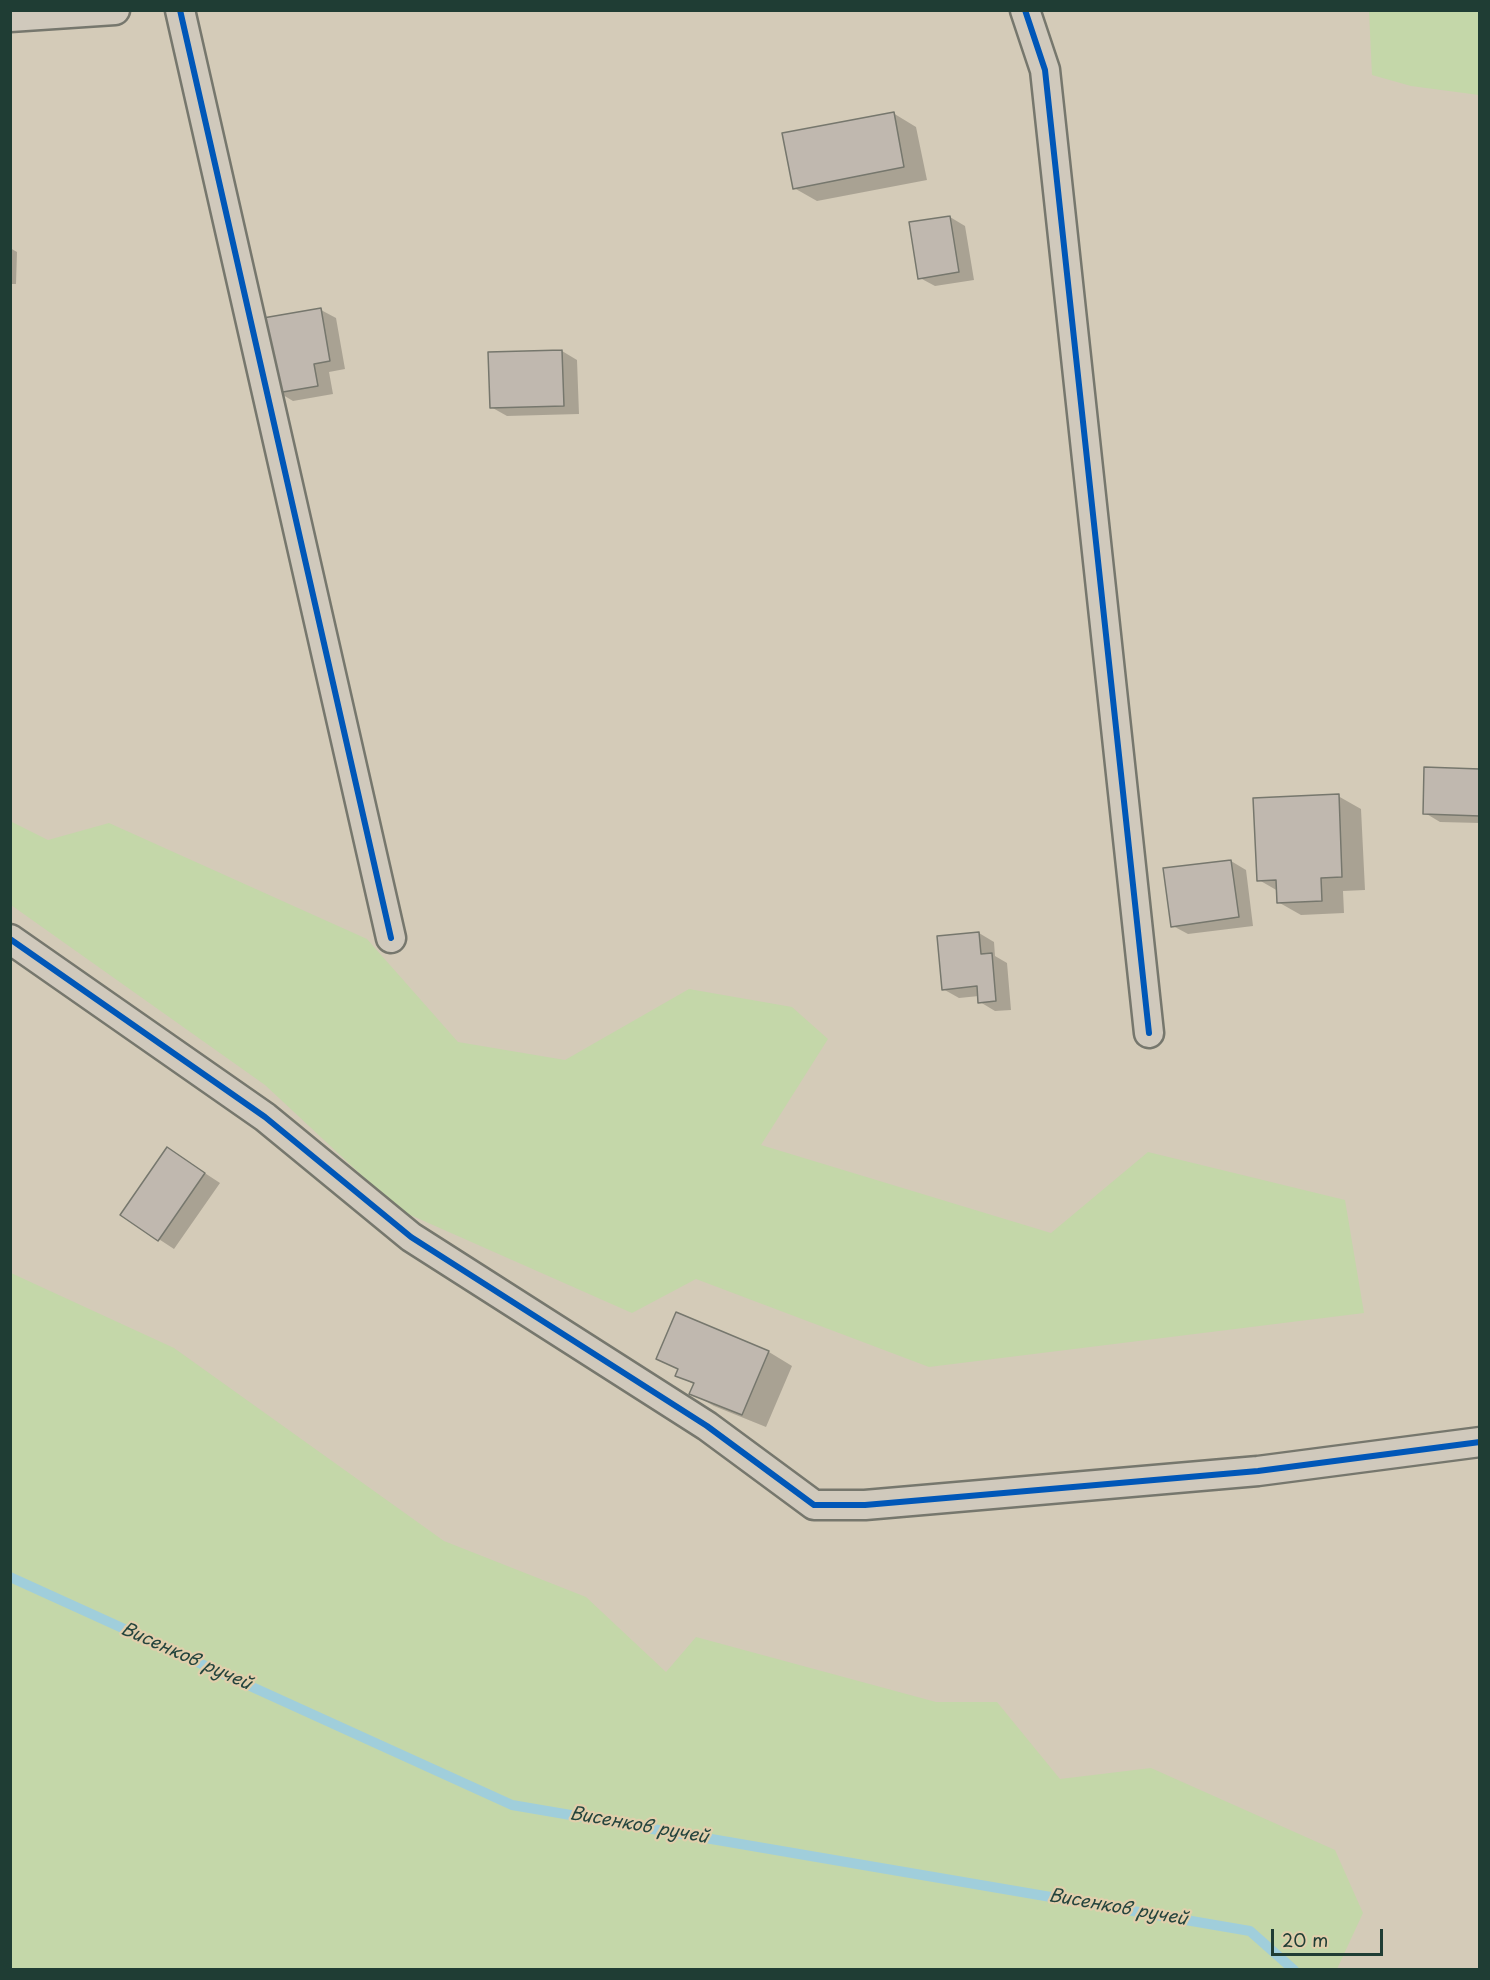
<!DOCTYPE html>
<html>
<head>
<meta charset="utf-8">
<style>
	body { margin:0 }
	#map { position:relative; width:1490px; height:1980px; overflow:hidden; background:#d4cbb8; font-family:"Playpen Sans",sans-serif }
	canvas { display:block }
	.frame { position:absolute; inset:0; border:12px solid #1f3d34; pointer-events:none }
	.scale { position:absolute; left:1271px; top:1929px; width:112px; height:27px; box-sizing:border-box; border:3px solid #1f3d34; border-top:0; padding-left:8px; font-size:18px; line-height:21px; white-space:nowrap; color:#1f3d34; -webkit-text-stroke:4px #e0cfac; paint-order:stroke }
</style>
</head>
<body>
<div id="map">
<canvas width="1490" height="1980"></canvas>
<div class="frame"></div>
<div class="scale">20 m</div>
</div>
<script>
const ctx = document.querySelector('canvas').getContext('2d');
ctx.lineJoin = 'round';
function fillPath(path, color) {
  ctx.fillStyle = color;
  ctx.fill(path, 'evenodd');
}
function toPath(rows) {
  const path = new Path2D();
  for (const r of rows) {
    path.moveTo(r[0], r[1]);
    for (let i = 2; i < r.length; i += 2) path.lineTo(r[i], r[i + 1]);
  }
  return path;
}
function stroke(path, color, width, dash) {
  ctx.strokeStyle = color;
  ctx.lineWidth = width;
  ctx.lineCap = dash ? 'butt' : 'round';
  ctx.setLineDash(dash || []);
  ctx.stroke(path);
}
function write(font, color, halo, rows, align = 'center') {
  ctx.font = font + ' "Playpen Sans",sans-serif';
  ctx.lineWidth = 4.5;
  ctx.setLineDash([]);
  ctx.textBaseline = 'middle';
  ctx.strokeStyle = halo;
  ctx.fillStyle = color;
  for (const [text, x, y, turn = 0] of rows) {
    ctx.save();
    ctx.translate(x, y);
    ctx.rotate((+turn || 0) * Math.PI / 180);
    ctx.textAlign = isNaN(turn) ? turn : align;
    if (halo) ctx.strokeText(text, 0, 0);
    ctx.fillText(text, 0, 0);
    ctx.restore();
  }
}
fillPath(toPath([
	[1369,11,1479,11,1479,95,1411,86,1372,75],
	[10,821,48,840,109,823,367,939,458,1042,565,1060,689,989,792,1007,828,1039,761,1145,1051,1233,1148,1152,1345,1200,1364,1313,929,1367,696,1279,632,1313,399,1210,265,1085,11,905],
	[11,1273,174,1348,444,1541,586,1597,666,1672,696,1637,936,1702,997,1702,1060,1779,1151,1768,1335,1850,1363,1913,1337,1969,11,1969]
]), '#c4d7a9');
fillPath(toPath([
	[893,113,916,127,927,180,817,201,794,188],
	[950,217,965,226,974,280,935,286,920,278],
	[10,248,17,252,16,284,10,284],
	[321,310,336,318,345,369,329,372,333,394,293,401,278,392],
	[562,351,577,360,579,414,507,416,491,407],
	[1480,771,1480,823,1440,822,1425,813],
	[1338,796,1361,809,1365,890,1343,891,1344,913,1301,915,1278,902,1278,891,1259,880],
	[1231,861,1246,870,1253,926,1188,934,1173,926],
	[979,933,994,942,995,956,1007,963,1011,1010,995,1011,980,1002,979,996,959,998,943,989],
	[168,1149,220,1183,174,1249,122,1215],
	[676,1314,769,1352,792,1366,766,1427,714,1406,691,1393,695,1385,677,1375,679,1370,658,1358]
]), '#0003');
stroke(toPath([
	[10,1577,512,1805,1250,1931,1294,1970]
]), '#a0cedb', 10);
const building = toPath([
	[894,112,904,167,793,189,782,133,894,112],
	[950,216,959,272,918,279,909,222,950,216],
	[321,308,330,361,314,364,318,386,277,393,263,318,321,308],
	[562,350,564,406,490,408,488,352,562,350],
	[1424,767,1480,769,1480,816,1423,814,1424,767],
	[1339,794,1342,877,1321,878,1322,901,1277,903,1276,880,1257,881,1253,798,1339,794],
	[1231,860,1239,917,1171,927,1163,868,1231,860],
	[979,932,981,954,992,953,996,1001,978,1003,977,986,942,990,937,936,979,932],
	[167,1147,205,1173,158,1241,120,1215,167,1147],
	[676,1312,769,1351,742,1415,689,1394,694,1383,675,1376,678,1369,656,1359,676,1312]
]);
fillPath(building, '#c0b8af');
stroke(building, '#76776d', 1.5);
const minor = toPath([
	[180,10,391,938],
	[1025,10,1045,70,1149,1033],
	[10,17,115,10],
	[10,939,265,1117,411,1237,707,1426,814,1505,865,1505,1258,1471,1480,1442]
]);
stroke(minor, '#76776d', 33);
stroke(minor, '#d0c9bc', 28);
stroke(toPath([
	[180,10,391,938],
	[1025,10,1045,70,1149,1033],
	[10,939,265,1117,411,1237,707,1426,814,1505,865,1505,1258,1471,1480,1442]
]), '#0057b8', 6);
write('italic 18px', '#24443d', '#e0cfac', [
	["Висенков ручей",186,1657,24],
	["Висенков ручей",639,1826,10],
	["Висенков ручей",1118,1908,10]
]);
</script>
</body>
</html>
